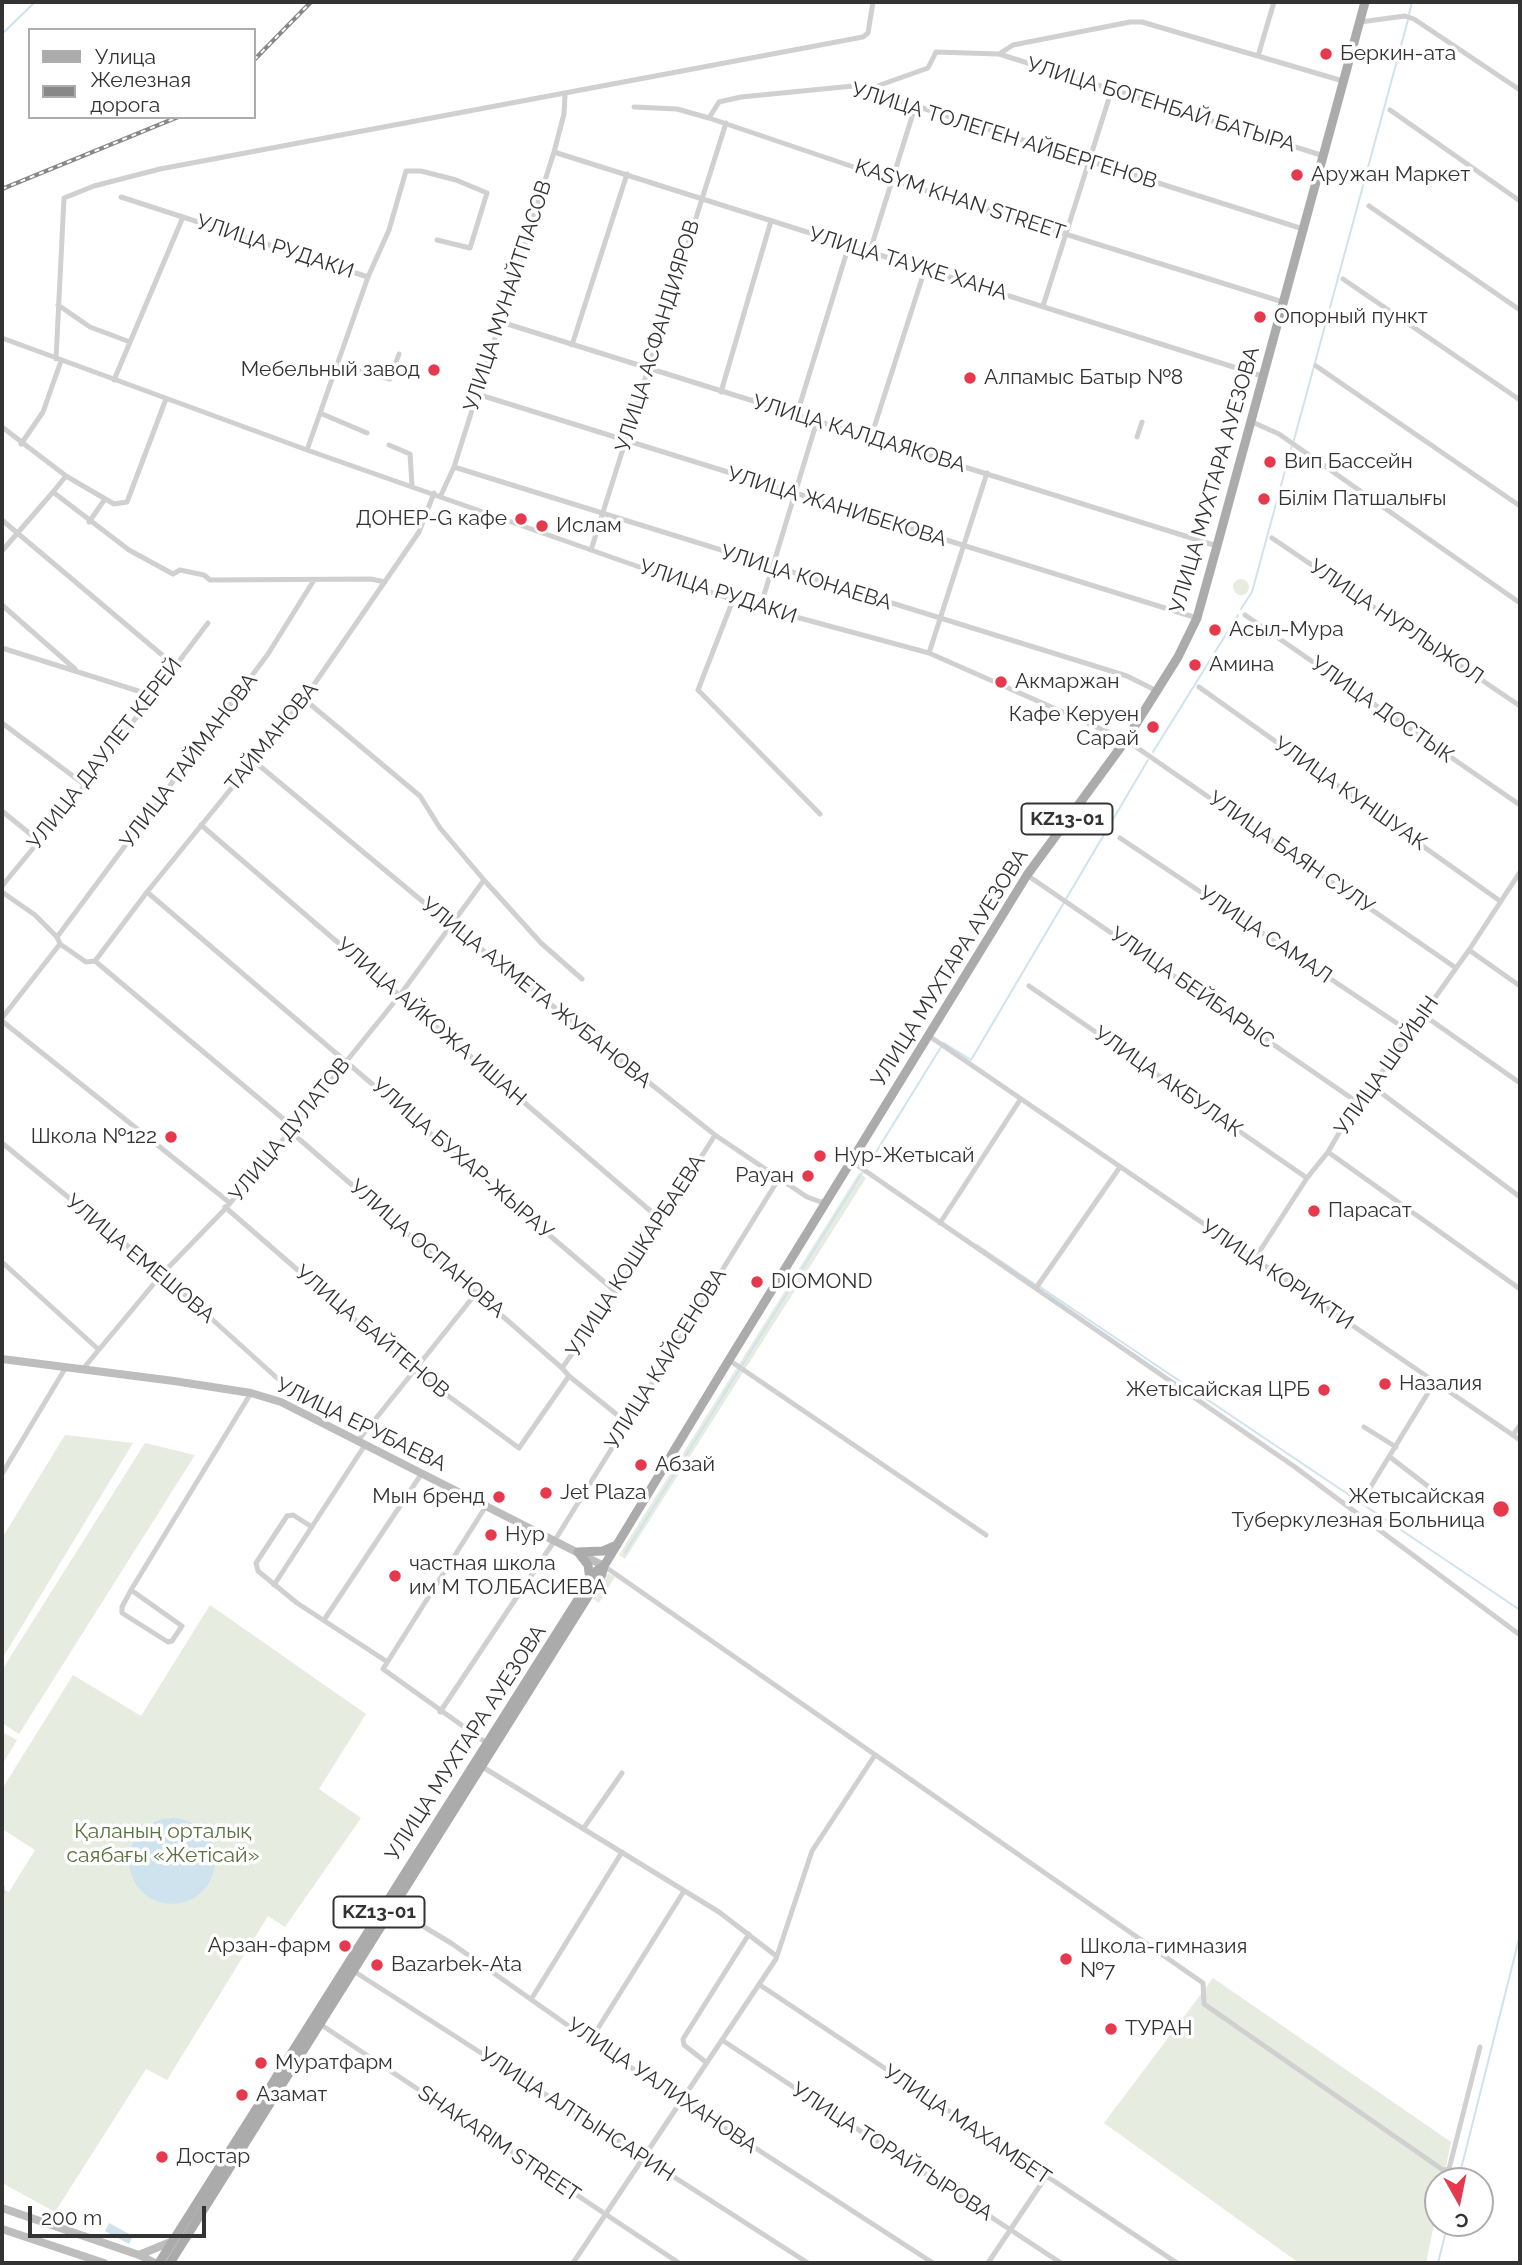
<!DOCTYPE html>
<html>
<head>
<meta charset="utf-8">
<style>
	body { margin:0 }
	#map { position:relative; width:1522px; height:2265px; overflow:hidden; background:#fff; font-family:Raleway,sans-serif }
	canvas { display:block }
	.frame { position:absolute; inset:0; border:4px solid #333; pointer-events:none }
	.legend { position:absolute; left:28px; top:28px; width:228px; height:91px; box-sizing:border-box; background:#fff; border:2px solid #adadad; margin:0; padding:9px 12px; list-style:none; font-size:21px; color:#333 }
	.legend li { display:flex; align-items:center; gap:14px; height:35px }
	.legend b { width:35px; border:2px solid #adadad }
	.north { position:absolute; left:1424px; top:2167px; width:70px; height:70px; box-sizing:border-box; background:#fff; border:2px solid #adadad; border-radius:50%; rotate:171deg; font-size:19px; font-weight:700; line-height:28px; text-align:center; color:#333 }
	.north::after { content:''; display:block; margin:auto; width:24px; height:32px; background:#e6394d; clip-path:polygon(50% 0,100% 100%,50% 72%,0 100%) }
	.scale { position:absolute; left:28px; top:2206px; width:178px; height:32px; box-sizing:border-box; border:4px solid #333; border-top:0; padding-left:9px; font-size:21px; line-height:24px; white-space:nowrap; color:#333; -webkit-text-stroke:5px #fff; paint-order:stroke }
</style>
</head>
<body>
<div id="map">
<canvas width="1522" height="2265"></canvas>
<div class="frame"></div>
<ul class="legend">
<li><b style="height:9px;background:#ababab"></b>Улица</li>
<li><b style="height:9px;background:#888"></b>Железная дорога</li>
</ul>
<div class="north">С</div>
<div class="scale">200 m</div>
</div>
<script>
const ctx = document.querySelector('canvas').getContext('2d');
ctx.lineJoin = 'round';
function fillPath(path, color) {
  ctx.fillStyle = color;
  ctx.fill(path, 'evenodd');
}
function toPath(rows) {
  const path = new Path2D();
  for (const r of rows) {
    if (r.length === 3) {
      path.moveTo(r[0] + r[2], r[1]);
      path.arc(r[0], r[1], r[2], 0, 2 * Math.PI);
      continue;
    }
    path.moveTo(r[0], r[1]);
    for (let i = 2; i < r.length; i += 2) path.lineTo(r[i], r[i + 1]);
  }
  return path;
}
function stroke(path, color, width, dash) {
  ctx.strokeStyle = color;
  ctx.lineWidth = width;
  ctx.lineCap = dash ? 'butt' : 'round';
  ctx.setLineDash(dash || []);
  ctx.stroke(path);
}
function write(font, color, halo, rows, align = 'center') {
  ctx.font = font + ' Raleway,sans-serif';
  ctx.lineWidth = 7;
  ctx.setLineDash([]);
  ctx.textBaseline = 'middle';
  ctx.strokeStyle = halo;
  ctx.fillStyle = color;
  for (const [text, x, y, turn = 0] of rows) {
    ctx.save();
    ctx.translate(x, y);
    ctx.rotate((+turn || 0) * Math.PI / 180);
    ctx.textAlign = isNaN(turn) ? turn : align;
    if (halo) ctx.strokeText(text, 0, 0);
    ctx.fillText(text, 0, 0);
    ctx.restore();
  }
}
fillPath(toPath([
	[1241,587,8],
	[859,1173,866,1178,625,1559,619,1555],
	[65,1435,133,1443,2,1659,2,1538],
	[145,1443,195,1455,19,1734,2,1723,2,1670],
	[608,1573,615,1577,599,1603,593,1599],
	[210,1605,366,1714,319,1789,361,1818,285,1927,268,1916,167,2080,146,2069,55,2212,2,2183,2,1889,9,1892,35,1850,2,1829,2,1789,73,1675,141,1716],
	[2,1732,17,1740,2,1765],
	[1213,1978,1451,2142,1443,2181,1438,2181,1438,2205,1426,2263,1299,2263,1104,2123]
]), '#e6ecdf');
fillPath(toPath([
	[172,1861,43],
	[109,2223,133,2236,129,2244,105,2231]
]), '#cfe3ee');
stroke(toPath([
	[1409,14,1412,2],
	[2,34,35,2],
	[1294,440,1408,20],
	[1241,609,1252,592,1292,445],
	[1153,752,1238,615],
	[944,1043,971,1060,1148,760],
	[865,1170,941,1047],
	[977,1245,1036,1285],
	[1040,1287,1520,1610],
	[625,1553,862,1173],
	[1458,2181,1520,1935],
	[1438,2263,1448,2223]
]), '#cfe3ee', 2);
stroke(toPath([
	[1360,22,1405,16,1414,19,1520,90],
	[999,54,1013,45,1130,22,1142,22,1343,81],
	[1258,56,1274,2],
	[866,90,928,68,936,52,999,54,1324,156],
	[634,107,677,109,709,118,892,180,1283,302],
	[1390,110,1520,201],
	[709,118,719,102,741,97,853,86,1303,229],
	[554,152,1262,376],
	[121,197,368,277],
	[1369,206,1520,310],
	[870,251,915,107],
	[1343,279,1520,400],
	[58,305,90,327,130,342],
	[1043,306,1112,89],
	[501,322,1217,546],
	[2,338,307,450,733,600,929,653,1126,740,1456,968],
	[572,345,627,174],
	[56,359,64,198,94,186,160,169,863,37,868,33,873,2],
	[337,365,390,379,399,354],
	[1316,366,1520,506],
	[114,380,183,217],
	[721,392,771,221],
	[477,394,1197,618],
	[320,413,367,433],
	[797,414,849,245],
	[1250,421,1279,434,1520,603],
	[2,427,66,476,53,492,129,550,173,574,180,570,204,575,210,580,371,579,385,582],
	[871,437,925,269],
	[1137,437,1142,422],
	[21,444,43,412,61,361],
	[389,445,410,454,412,485],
	[307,450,368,277,389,230,406,171,421,171,456,180,487,193,470,248,437,240],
	[454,467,1127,676,1157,691],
	[66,476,114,504,127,502,166,399],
	[441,495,454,467,554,152,564,114,565,95],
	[2,520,174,665],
	[89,522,105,499],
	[1272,538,1520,706],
	[591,550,726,123],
	[2,551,53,492],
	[733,600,698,690,820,814],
	[2,605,75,669],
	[760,608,817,421],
	[1245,615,1520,805],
	[2,648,151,695],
	[929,653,987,473],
	[1199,687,1500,901],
	[304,699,420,796,440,828,484,880,541,943,582,979],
	[2,723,85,785],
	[255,762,451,925,715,1135,807,1197,821,1202,827,1200],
	[2,811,39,841],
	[201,825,661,1220],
	[1120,838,1410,1032],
	[1027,875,1357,1102],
	[2,886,85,785,208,623],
	[2,892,35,915,57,937,60,944,86,962,95,961,147,892,304,699,419,532,434,493],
	[147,892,616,1292],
	[57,937,268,654,314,580],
	[1469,950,1520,986],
	[95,961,293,1127],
	[1029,986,1307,1178],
	[1422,1014,1520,1083],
	[2,1018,60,944],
	[2,1021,230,1203],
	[929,1036,1520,1440],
	[1372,1086,1520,1197],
	[290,1131,562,1368],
	[2,1143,162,1274,277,1378],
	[1328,1152,1520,1289],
	[851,1161,1295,1467,1520,1635],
	[225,1207,413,1370,519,1448,569,1376,562,1368,616,1292,715,1135],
	[940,1223,1020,1100],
	[1254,1260,1307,1178,1328,1152,1357,1102,1372,1086,1469,950,1520,872],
	[2,1262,98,1349],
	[1036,1288,1120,1167],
	[729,1360,986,1535],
	[82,1370,162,1274,226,1208,290,1131,400,995,484,880],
	[569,1376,626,1422],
	[1364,1427,1396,1447],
	[1513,1435,1520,1425],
	[357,1442,477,1292],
	[1390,1457,1451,1504],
	[2,1474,66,1367],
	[1365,1496,1434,1383],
	[486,1506,383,1669,488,1744],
	[312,1527,293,1515,287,1516,256,1563,258,1571,297,1603,386,1661],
	[604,1566,1203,1983,1204,2004,1443,2170,1449,2169,1450,2165,1480,2047],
	[274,1585,365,1445],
	[131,1590,122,1607,122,1613,168,1642,172,1641,182,1626,131,1590,251,1393],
	[324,1620,422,1473],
	[440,1712,555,1540,778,1180],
	[481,1766,719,1912,775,1955],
	[583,1829,622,1773],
	[2,1886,2,1893],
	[391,1907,451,1943,590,2041,933,2263],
	[352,1970,808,2263],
	[760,1985,1177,2263],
	[532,1998,622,1852],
	[320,2024,679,2263],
	[722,2040,1061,2263],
	[590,2041,684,1891],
	[707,2063,684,2045,683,2039,749,1934],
	[573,2263,776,1959,812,1851,875,1755],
	[988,2263,1045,2178]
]), '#d0d0d0', 5);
stroke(toPath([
	[2,1359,174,1381,251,1393,281,1402,604,1566],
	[2,2208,139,2255,155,2263],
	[2,2229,104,2263],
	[139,2255,173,2241]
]), '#bdbdbd', 8);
stroke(toPath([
	[578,1552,603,1551,617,1545],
	[578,1552,588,1565,590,1580],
	[159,2263,596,1571,604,1566],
	[170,2263,602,1574,604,1566,729,1360,1027,875,1126,740,1178,657,1197,618,1217,546,1365,2]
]), '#ababab', 9);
const rail = toPath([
	[254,60,311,2],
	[2,189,178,117]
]);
stroke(rail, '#888', 4.5);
stroke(rail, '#fff', 2, [5]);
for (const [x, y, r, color] of [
	[1326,54,7,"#e6394d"],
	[1297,175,7,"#e6394d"],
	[1260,317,7,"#e6394d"],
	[434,370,7,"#e6394d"],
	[970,378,7,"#e6394d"],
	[1270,462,7,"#e6394d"],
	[1264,499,7,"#e6394d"],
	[521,519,7,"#e6394d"],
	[542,526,7,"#e6394d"],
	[1215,630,7,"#e6394d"],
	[1195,665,7,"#e6394d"],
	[1001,682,7,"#e6394d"],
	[1153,727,7,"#e6394d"],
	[171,1137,7,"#e6394d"],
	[820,1156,7,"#e6394d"],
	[808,1176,7,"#e6394d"],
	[1314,1211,7,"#e6394d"],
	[757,1282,7,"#e6394d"],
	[1385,1384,7,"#e6394d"],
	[1324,1390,7,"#e6394d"],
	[641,1465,7,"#e6394d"],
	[546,1493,7,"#e6394d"],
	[499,1497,7,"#e6394d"],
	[1501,1509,9,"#e6394d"],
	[491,1535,7,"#e6394d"],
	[395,1576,7,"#e6394d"],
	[345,1946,7,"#e6394d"],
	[1066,1959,7,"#e6394d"],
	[377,1965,7,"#e6394d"],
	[1111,2029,7,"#e6394d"],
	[261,2063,7,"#e6394d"],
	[242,2095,7,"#e6394d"],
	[162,2157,7,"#e6394d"]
]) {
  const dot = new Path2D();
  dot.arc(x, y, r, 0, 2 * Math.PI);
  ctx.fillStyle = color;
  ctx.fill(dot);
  stroke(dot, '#fff', 2.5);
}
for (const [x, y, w] of [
	[1067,819,91],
	[379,1912,91]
]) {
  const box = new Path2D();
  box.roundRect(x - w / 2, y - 15.5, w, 31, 5);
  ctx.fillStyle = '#fff';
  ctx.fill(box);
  stroke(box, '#333', 2);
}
write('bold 19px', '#333', null, [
	["KZ13-01",1067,819],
	["KZ13-01",379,1912]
]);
write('21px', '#333', '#fff', [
	["Беркин-ата",1340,54],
	["Аружан Маркет",1311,175],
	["Опорный пункт",1274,317],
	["Мебельный завод",420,370,"right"],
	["Алпамыс Батыр №8",984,378],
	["Вип Бассейн",1284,462],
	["Білім Патшалығы",1278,499],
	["ДОНЕР-G кафе",507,519,"right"],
	["Ислам",556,526],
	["Асыл-Мура",1229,630],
	["Амина",1209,665],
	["Акмаржан",1015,682],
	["Кафе Керуен",1139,715,"right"],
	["Сарай",1139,739,"right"],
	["Школа №122",157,1137,"right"],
	["Нур-Жетысай",834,1156],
	["Рауан",794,1176,"right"],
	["Парасат",1328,1211],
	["DIOMOND",771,1282],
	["Назалия",1399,1384],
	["Жетысайская ЦРБ",1310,1390,"right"],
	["Абзай",655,1465],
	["Jet Plaza",560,1493],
	["Мын бренд",485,1497,"right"],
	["Жетысайская",1485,1497,"right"],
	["Туберкулезная Больница",1485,1521,"right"],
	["Нур",505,1535],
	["частная школа",409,1564],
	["им М ТОЛБАСИЕВА",409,1588],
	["Арзан-фарм",331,1946,"right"],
	["Школа-гимназия",1080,1947],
	["№7",1080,1971],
	["Bazarbek-Ata",391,1965],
	["ТУРАН",1125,2029],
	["Муратфарм",275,2063],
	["Азамат",256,2095],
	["Достар",176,2157]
], 'left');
write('21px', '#333', '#fff', [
	["УЛИЦА БОГЕНБАЙ БАТЫРА",1161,105,17],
	["УЛИЦА ТОЛЕГЕН АЙБЕРГЕНОВ",1004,136,17],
	["KASYM KHAN STREET",960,200,18],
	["УЛИЦА РУДАКИ",275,247,18],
	["УЛИЦА ТАУКЕ ХАНА",908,264,17],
	["УЛИЦА МУНАЙТПАСОВ",508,296,-72],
	["УЛИЦА АСФАНДИЯРОВ",658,336,-73],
	["УЛИЦА КАЛДАЯКОВА",859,434,17],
	["УЛИЦА МУХТАРА АУЕЗОВА",1215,480,-74],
	["УЛИЦА ЖАНИБЕКОВА",837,507,17],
	["УЛИЦА КОНАЕВА",806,578,17],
	["УЛИЦА РУДАКИ",718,592,18],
	["УЛИЦА НУРЛЫЖОЛ",1396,622,34],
	["УЛИЦА ДОСТЫК",1382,710,35],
	["ТАЙМАНОВА",272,737,-51],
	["УЛИЦА ДАУЛЕТ КЕРЕЙ",105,754,-52],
	["УЛИЦА ТАЙМАНОВА",189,761,-53],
	["УЛИЦА КУНШУАК",1350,794,35],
	["УЛИЦА БАЯН СУЛУ",1291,853,35],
	["УЛИЦА САМАЛ",1265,935,34],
	["УЛИЦА МУХТАРА АУЕЗОВА",950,968,-58],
	["УЛИЦА БЕЙБАРЫС",1192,988,35],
	["УЛИЦА АХМЕТА ЖУБАНОВА",536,993,39],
	["УЛИЦА АЙКОЖА ИШАН",431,1022,41],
	["УЛИЦА ШОЙЫН",1387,1066,-55],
	["УЛИЦА АКБУЛАК",1168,1082,35],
	["УЛИЦА ДУЛАТОВ",290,1130,-51],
	["УЛИЦА БУХАР-ЖЫРАУ",462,1159,41],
	["УЛИЦА ОСПАНОВА",427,1249,41],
	["УЛИЦА КОШКАРБАЕВА",636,1256,-57],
	["УЛИЦА ЕМЕШОВА",140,1259,40],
	["УЛИЦА КОРИКТИ",1277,1275,34],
	["УЛИЦА БАЙТЕНОВ",372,1332,40],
	["УЛИЦА КАЙСЕНОВА",666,1359,-58],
	["УЛИЦА ЕРУБАЕВА",361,1425,26],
	["УЛИЦА МУХТАРА АУЕЗОВА",466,1743,-57],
	["УЛИЦА УАЛИХАНОВА",662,2086,34],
	["УЛИЦА АЛТЫНСАРИН",577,2115,33],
	["УЛИЦА МАХАМБЕТ",967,2125,34],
	["SHAKARIM STREET",499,2144,34],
	["УЛИЦА ТОРАЙГЫРОВА",892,2152,33]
]);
write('21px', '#58703f', '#fff', [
	["Қаланың орталық",163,1832],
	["саябағы «Жетісай»",163,1856]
]);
</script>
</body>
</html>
